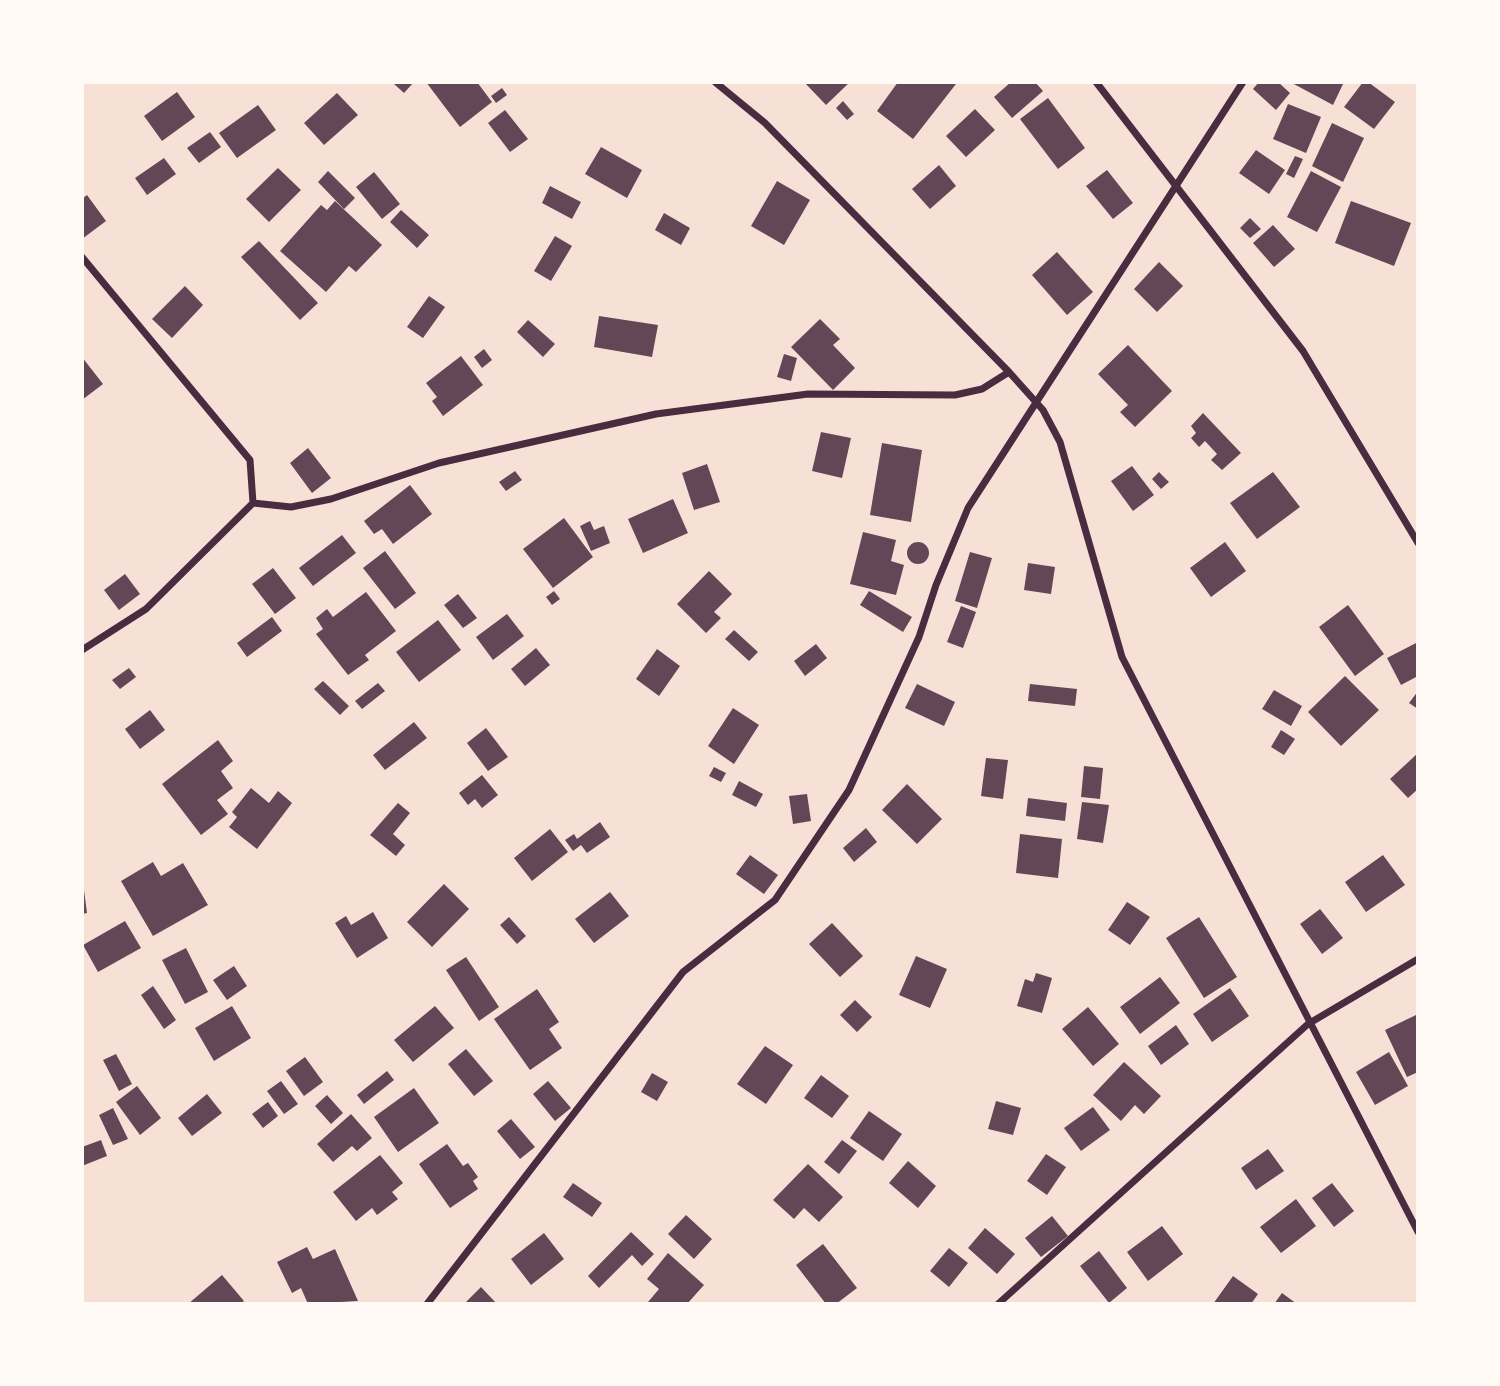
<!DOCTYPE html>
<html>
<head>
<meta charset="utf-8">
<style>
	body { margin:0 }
	#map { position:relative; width:1500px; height:1386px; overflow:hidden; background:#f7e1d7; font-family:"Work Sans",sans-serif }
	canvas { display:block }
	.frame { position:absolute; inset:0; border:84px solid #fffaf5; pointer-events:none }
</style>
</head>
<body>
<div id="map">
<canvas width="1500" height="1386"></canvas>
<div class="frame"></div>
</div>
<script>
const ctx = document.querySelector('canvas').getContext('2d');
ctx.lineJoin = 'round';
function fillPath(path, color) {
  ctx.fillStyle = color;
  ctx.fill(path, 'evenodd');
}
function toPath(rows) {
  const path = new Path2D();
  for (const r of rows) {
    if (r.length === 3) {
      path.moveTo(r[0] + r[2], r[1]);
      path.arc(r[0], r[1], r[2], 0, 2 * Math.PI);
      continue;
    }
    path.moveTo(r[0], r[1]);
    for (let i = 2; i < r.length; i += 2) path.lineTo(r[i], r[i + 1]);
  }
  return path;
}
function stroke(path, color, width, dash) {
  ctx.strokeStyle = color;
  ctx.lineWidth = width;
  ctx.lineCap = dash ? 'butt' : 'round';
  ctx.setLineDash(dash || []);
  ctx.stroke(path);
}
fillPath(toPath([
	[414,82,404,93,394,84,395,82],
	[426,82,477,82,492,102,460,127],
	[804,82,850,82,826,105],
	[898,82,956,84,913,139,877,111],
	[1011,82,1035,82,1043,91,1012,118,994,97],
	[1259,82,1278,82,1290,93,1276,110,1253,89],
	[1290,82,1344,82,1333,105],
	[1363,82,1368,82,1395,102,1374,129,1344,107],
	[502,88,507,95,496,103,491,96],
	[177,92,195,117,162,141,144,116],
	[337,93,358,115,324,145,304,123],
	[1048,98,1085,148,1058,169,1020,119],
	[843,101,854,114,847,120,836,108],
	[1288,104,1321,117,1306,153,1273,139],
	[258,105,276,130,237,158,219,133],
	[975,109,995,130,966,157,946,136],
	[505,110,528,139,510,152,488,123],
	[1332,123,1364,138,1343,182,1312,166],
	[210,132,221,147,199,163,187,148],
	[601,147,642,170,627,198,585,174],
	[1256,150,1285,170,1269,194,1239,173],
	[1295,156,1303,159,1294,178,1286,174],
	[164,158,176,174,147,195,135,178],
	[939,165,956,186,930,209,912,189],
	[278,168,301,190,269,222,246,199],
	[1107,170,1133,203,1113,219,1086,186],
	[328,171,355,198,344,209,318,182],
	[1311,171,1341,187,1317,232,1287,217],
	[374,172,400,204,382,219,356,187],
	[777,181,810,200,784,245,751,226],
	[550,186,581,202,572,219,542,203],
	[87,195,106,221,82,239,82,199],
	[335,201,382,245,356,272,349,266,326,292,280,251,321,205,327,210],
	[1351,201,1411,223,1394,266,1335,243],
	[401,210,429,235,417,248,390,222],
	[664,213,690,228,681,245,655,230],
	[1250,218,1261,229,1250,238,1240,228],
	[1273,225,1295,249,1274,267,1253,243],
	[555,236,572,246,551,281,534,271],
	[259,241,318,303,300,320,241,257],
	[1057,252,1093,292,1067,315,1032,275],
	[1159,262,1183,286,1157,312,1134,289],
	[185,286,203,305,172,338,152,319],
	[429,296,445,307,423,338,407,327],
	[599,316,658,325,652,357,594,347],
	[820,319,840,339,833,345,855,368,833,390,791,347],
	[528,320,555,344,543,357,517,332],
	[1128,345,1172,391,1135,427,1120,412,1128,405,1098,374],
	[484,349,492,360,482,368,474,357],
	[784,354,797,358,791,381,777,377],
	[461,356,483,385,443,416,432,401,437,397,426,383],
	[82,357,103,384,82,400],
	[1203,413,1241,453,1222,470,1211,460,1217,454,1205,441,1199,447,1191,438,1196,433,1191,426],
	[821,432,851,438,842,478,812,471],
	[882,443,922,450,911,522,870,515],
	[308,448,331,478,312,493,290,463],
	[707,464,720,502,694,510,682,473],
	[1132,466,1154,495,1133,511,1111,481],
	[515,471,522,480,506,491,499,482],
	[1159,472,1169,482,1161,489,1152,479],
	[1273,472,1300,507,1257,539,1230,503],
	[410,485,432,514,393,544,382,529,374,534,364,521],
	[673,499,688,533,643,553,628,519],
	[564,518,593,557,553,588,523,549],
	[590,521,594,530,604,526,610,543,591,551,580,526],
	[863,532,896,540,891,561,904,565,896,595,850,584],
	[342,535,356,553,313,586,299,568],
	[1225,542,1246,571,1211,597,1190,568],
	[918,553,11],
	[385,551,416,593,395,609,363,568],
	[970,552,992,558,977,608,955,601],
	[1028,563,1055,567,1051,594,1024,590],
	[273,568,296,598,275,614,252,584],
	[709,571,732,594,714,612,721,618,706,633,677,604],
	[125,574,140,594,119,610,104,590],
	[554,591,560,599,552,605,546,597],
	[869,591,912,617,903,632,860,605],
	[366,592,396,631,365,655,369,660,348,675,316,634,323,629,316,618,327,609,333,617],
	[458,594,477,618,463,628,444,605],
	[1348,605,1384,654,1355,676,1319,627],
	[961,606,976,612,963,648,947,642],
	[507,614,524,636,493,660,476,637],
	[272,617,282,631,247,657,237,643],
	[438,620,461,650,419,682,396,652],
	[734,630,758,652,749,661,725,639],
	[1418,642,1418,676,1401,685,1387,658],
	[816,644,827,658,805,676,794,661],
	[536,648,550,665,525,686,511,669],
	[657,649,680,666,659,696,636,679],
	[129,668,136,677,120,689,112,680],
	[1345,676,1379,710,1341,746,1308,712],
	[323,681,349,706,340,715,314,689],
	[378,683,385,691,362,709,355,701],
	[917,684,955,702,944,726,905,708],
	[1030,684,1077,689,1075,706,1028,701],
	[1274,690,1302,706,1291,726,1262,709],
	[1418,691,1418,709,1409,703],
	[733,708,759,725,734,764,708,746],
	[150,710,165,730,140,749,125,729],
	[414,722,427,738,385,770,373,755],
	[486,728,508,757,488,771,467,743],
	[1281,730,1295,739,1284,755,1271,747],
	[218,740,233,761,221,771,233,788,217,800,228,814,201,835,162,784],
	[1418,753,1418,789,1408,798,1390,779],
	[986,758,1008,760,1003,799,981,796],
	[1084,766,1103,768,1100,799,1081,797],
	[714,767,726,773,721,782,709,776],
	[482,775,498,795,482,808,475,799,468,805,459,793],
	[739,781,763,794,756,807,732,795],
	[907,784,942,819,917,844,882,810],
	[251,788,269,803,278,791,292,803,257,849,229,827,237,817,232,812],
	[807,794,811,821,793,824,789,796],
	[1028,798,1067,803,1065,821,1026,816],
	[1082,802,1109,805,1103,843,1077,839],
	[398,803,410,813,393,834,405,845,396,856,370,835],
	[600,822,610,837,587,853,581,845,573,851,565,840,574,834,577,839],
	[866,828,877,842,854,862,843,848],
	[550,829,568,852,532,881,514,858],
	[1020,834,1062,839,1058,878,1016,873],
	[750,855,778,875,764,894,736,874],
	[1383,855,1405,885,1366,912,1345,882],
	[153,862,161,876,183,863,208,905,153,936,121,881],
	[444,884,469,909,432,947,407,922],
	[84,890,87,913,82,914,82,891],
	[610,892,629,916,594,943,575,919],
	[1127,902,1150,917,1130,945,1108,930],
	[1320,909,1343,938,1322,954,1300,924],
	[373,912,388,938,357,958,335,923,346,916,351,925],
	[509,917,526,936,517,944,500,925],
	[1199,917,1237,977,1204,998,1166,938],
	[125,921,141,948,98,972,83,945],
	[832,923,863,956,840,977,809,944],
	[186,948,208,992,185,1004,162,960],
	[916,956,947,969,930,1008,899,995],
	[466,957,499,1007,479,1021,446,970],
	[234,966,247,986,227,1000,213,980],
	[1036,973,1052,978,1042,1013,1017,1006,1025,979,1033,982],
	[1160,977,1180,1003,1140,1034,1120,1007],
	[153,986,176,1020,164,1029,141,995],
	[1230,988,1249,1016,1212,1042,1193,1014],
	[537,989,559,1022,549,1029,562,1048,530,1070,494,1019],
	[855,1000,872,1017,857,1032,840,1015],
	[232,1006,251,1038,214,1061,195,1028],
	[435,1006,454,1028,413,1062,394,1040],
	[1088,1007,1119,1044,1093,1066,1062,1029],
	[1418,1014,1418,1072,1407,1077,1385,1030],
	[1176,1025,1189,1044,1161,1065,1148,1046],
	[765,1046,793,1065,766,1104,737,1084],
	[466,1049,493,1081,474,1096,448,1064],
	[1389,1052,1408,1086,1375,1105,1356,1072],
	[116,1054,132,1084,119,1091,103,1060],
	[305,1057,323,1082,304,1096,286,1071],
	[1124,1062,1161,1096,1144,1114,1135,1105,1121,1121,1093,1095],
	[387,1071,394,1080,364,1104,357,1095],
	[652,1073,668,1082,657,1101,641,1092],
	[821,1075,849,1096,832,1118,804,1098],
	[281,1081,298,1104,284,1114,267,1091],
	[548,1081,571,1108,555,1121,533,1094],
	[137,1086,161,1118,140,1135,116,1102],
	[414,1088,439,1123,398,1152,374,1117],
	[207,1094,222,1113,192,1136,178,1118],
	[327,1095,343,1113,331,1124,315,1106],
	[996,1101,1021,1108,1013,1135,988,1129],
	[268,1102,278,1116,263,1128,252,1114],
	[1093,1107,1110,1130,1081,1151,1064,1128],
	[113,1108,128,1139,113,1145,99,1115],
	[869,1111,902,1134,883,1161,850,1138],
	[351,1114,372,1138,357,1151,352,1146,333,1162,317,1144],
	[511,1119,535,1147,520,1159,497,1131],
	[101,1140,107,1156,82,1166,82,1147],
	[842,1140,857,1151,839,1174,824,1162],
	[447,1144,463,1166,468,1163,478,1177,473,1181,478,1189,450,1208,419,1164],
	[1268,1149,1284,1171,1256,1190,1241,1168],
	[1046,1154,1066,1167,1047,1195,1027,1181],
	[380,1155,403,1183,392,1192,398,1199,377,1215,372,1208,356,1221,333,1192],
	[908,1161,936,1186,918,1208,889,1183],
	[808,1164,843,1197,819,1222,804,1208,794,1219,773,1200],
	[573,1183,602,1203,592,1217,563,1197],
	[1332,1183,1354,1211,1334,1227,1312,1198],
	[1296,1199,1316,1226,1281,1253,1260,1227],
	[686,1215,712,1239,694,1259,668,1234],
	[1052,1216,1068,1236,1041,1257,1025,1238],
	[1162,1226,1183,1254,1148,1281,1127,1252],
	[985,1228,1015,1254,997,1274,968,1248],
	[631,1232,654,1254,642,1266,632,1255,599,1288,588,1276],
	[544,1233,564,1259,531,1285,511,1259],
	[823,1244,857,1288,836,1304,826,1304,796,1265],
	[307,1247,313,1259,335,1249,358,1301,308,1304,301,1288,292,1293,277,1262],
	[949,1248,968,1263,949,1287,930,1271],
	[1099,1251,1127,1288,1109,1303,1080,1266],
	[668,1253,704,1285,687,1304,650,1304,648,1302,659,1289,647,1279],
	[222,1275,244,1301,240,1304,188,1304],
	[1233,1276,1258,1294,1251,1304,1213,1304],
	[481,1287,497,1304,464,1304],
	[1282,1293,1297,1304,1274,1304]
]), '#644757');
stroke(toPath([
	[715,82,765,123,1009,372,1043,410,1060,442,1122,657,1418,1232],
	[1096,82,1303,351,1418,543],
	[82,257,250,460,253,503,146,609,82,650],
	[253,503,291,507,331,499,439,463,656,414,808,394,955,395,982,389,1009,372],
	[427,1304,683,972,775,900,849,790,919,637,936,585,968,508,1243,82],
	[998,1304,1308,1024,1418,959]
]), '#4a2c40', 7);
</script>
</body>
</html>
